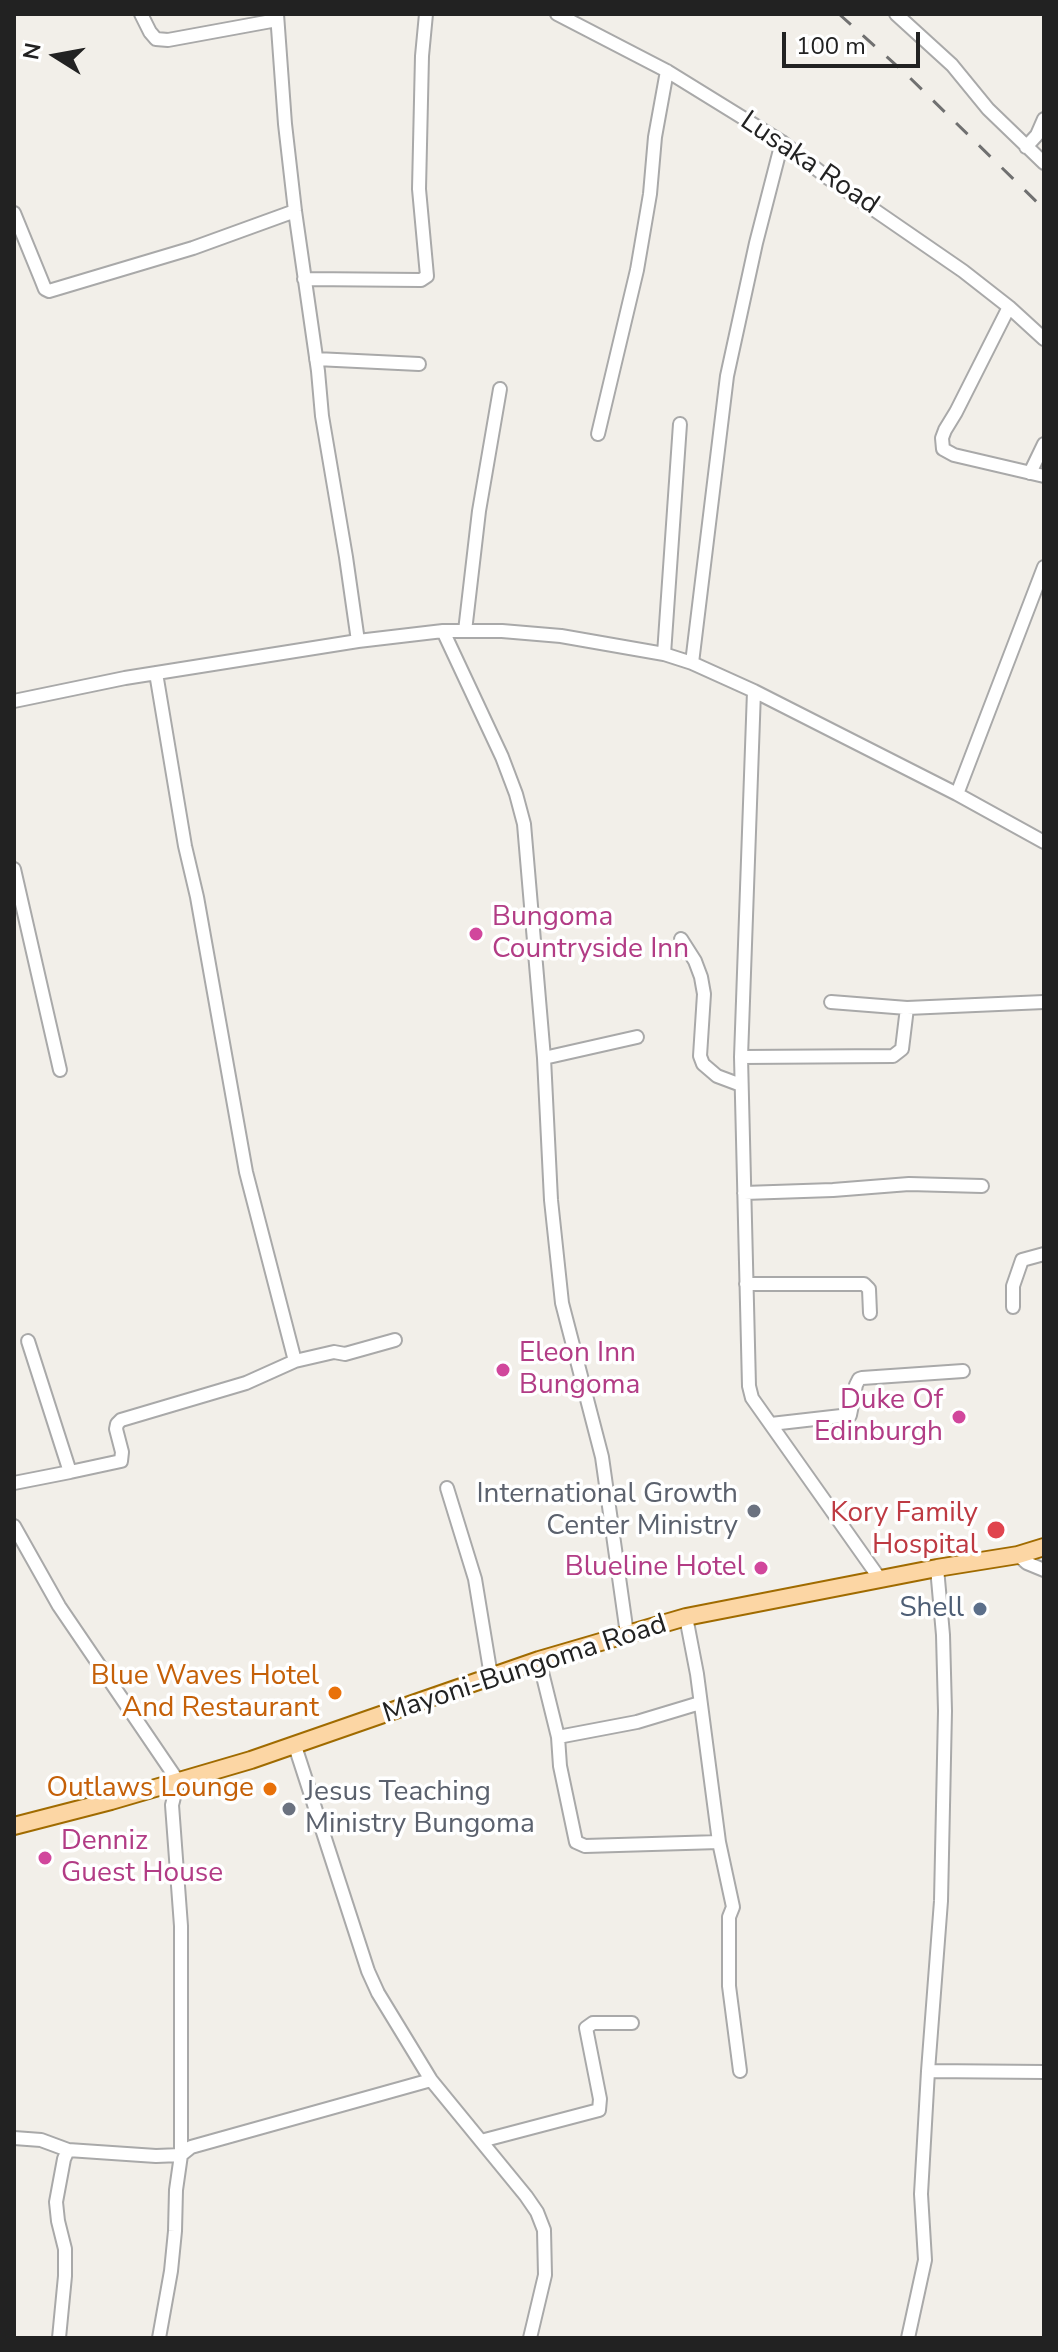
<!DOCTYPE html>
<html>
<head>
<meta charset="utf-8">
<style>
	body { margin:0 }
	#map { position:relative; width:1058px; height:2352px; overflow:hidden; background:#f2efe9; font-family:"Nunito Sans",sans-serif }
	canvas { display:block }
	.frame { position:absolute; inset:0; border:16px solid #222; pointer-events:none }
	.north { position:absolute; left:16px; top:16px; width:80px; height:80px; -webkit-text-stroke:6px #fff; paint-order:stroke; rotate:281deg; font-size:22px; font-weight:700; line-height:32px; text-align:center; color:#222 }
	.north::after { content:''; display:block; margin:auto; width:28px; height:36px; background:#222; clip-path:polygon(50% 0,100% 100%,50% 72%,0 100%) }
	.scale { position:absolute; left:782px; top:32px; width:138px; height:36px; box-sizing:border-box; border:4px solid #222; border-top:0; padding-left:10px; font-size:24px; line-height:28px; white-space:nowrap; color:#222; -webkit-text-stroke:6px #fff; paint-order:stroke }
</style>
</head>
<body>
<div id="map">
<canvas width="1058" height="2352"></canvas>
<div class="frame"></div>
<div class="north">N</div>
<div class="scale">100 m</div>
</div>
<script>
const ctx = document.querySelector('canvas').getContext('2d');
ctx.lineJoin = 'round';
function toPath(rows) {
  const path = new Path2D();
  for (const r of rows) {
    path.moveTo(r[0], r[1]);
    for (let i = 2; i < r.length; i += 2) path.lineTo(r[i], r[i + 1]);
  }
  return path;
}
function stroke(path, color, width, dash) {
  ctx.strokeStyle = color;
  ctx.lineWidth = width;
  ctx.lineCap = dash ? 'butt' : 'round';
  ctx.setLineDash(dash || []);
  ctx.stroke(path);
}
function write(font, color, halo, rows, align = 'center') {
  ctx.font = font + ' "Nunito Sans",sans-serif';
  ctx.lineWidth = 7;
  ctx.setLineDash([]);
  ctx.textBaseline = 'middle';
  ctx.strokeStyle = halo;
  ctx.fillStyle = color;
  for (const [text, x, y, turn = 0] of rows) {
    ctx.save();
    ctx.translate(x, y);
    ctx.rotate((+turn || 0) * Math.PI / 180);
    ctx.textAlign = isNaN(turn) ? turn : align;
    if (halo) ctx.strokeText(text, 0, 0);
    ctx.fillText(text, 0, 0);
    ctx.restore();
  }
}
const minor = toPath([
	[141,14,150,32,156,39,168,40,277,20],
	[277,14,285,124,295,211,318,371,322,416,346,557,358,641],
	[557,14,667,71,782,142,828,178,963,271,1009,307,1044,339],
	[896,14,952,65,988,109,1044,163],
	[1026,147,1037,135,1044,119],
	[14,213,41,279,45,289,49,291,193,248,295,211],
	[304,279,421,280,427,276,419,189,422,56,426,14],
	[1009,307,956,412,945,430,942,438,943,449,954,455,1044,476],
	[316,359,419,364],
	[598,434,637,270,650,194,655,137,667,71],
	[1030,473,1044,444],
	[443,631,502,757,516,794,524,824,544,1058,551,1200,562,1303,602,1457,627,1634],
	[465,631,479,511,500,389],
	[664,654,680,424],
	[692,663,727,376,756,243,782,142],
	[156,673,185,846,197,897,246,1172,295,1361],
	[754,691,741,1057,749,1386,752,1398,880,1579],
	[14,701,125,678,358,641,443,631,502,631,561,636,664,654,692,663,754,691,957,794,1044,842],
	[957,794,1044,567],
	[14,869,60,1070],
	[681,939,695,961,701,977,704,994,700,1056,703,1064,717,1076,741,1085],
	[831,1002,907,1008,1044,1002],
	[741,1057,893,1056,902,1049,907,1008],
	[544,1058,637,1037],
	[744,1193,833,1190,909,1184,982,1186],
	[746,1284,864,1284,869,1289,870,1313],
	[1013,1307,1013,1286,1022,1260,1044,1254],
	[28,1341,70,1472,121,1461,122,1452,116,1429,117,1424,121,1420,246,1383,295,1361,334,1352,345,1354,395,1340],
	[771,1424,850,1415,856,1385,859,1379,862,1378,963,1371],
	[14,1483,70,1472],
	[447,1488,475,1579,491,1676],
	[14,1526,59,1606,178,1781,172,1805,181,1926,181,2155,176,2190,175,2231,171,2271,159,2338],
	[1018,1555,1027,1563,1044,1570],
	[937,1568,943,1635,945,1711,941,1901,928,2071,1044,2072],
	[686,1617,697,1674,719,1842],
	[539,1660,558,1737,560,1766,576,1842,585,1846,719,1842,733,1907,729,1917,729,1986,740,2071],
	[558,1737,637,1722,700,1703],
	[295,1746,368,1971,378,1993,431,2080,526,2196,537,2212,544,2230,545,2275,530,2338],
	[14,2138,41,2140,68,2150,156,2156,181,2155,191,2147,431,2080],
	[481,2141,599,2110,600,2099,586,2028,593,2023,632,2023],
	[59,2338,65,2276,65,2249,58,2221,56,2202,64,2159,68,2150],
	[908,2338,925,2260,921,2194,928,2071]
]);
const major = toPath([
	[14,1826,111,1801,251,1760,539,1660,686,1617,937,1568,1018,1555,1044,1547]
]);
stroke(minor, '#a9a9a9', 16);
stroke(major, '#a06b00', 20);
stroke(minor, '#fff', 12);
stroke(major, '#fcd6a4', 16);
stroke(toPath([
	[839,14,907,75,1044,209]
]), '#707070', 3, [16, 16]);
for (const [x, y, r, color] of [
	[476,934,8,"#d1479c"],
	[503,1370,8,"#d1479c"],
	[959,1417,8,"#d1479c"],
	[754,1511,8,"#6b7280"],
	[996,1530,10,"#e0444e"],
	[761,1568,8,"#d1479c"],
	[980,1609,8,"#5c6f8a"],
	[335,1693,8,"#e8710a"],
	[270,1789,8,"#e8710a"],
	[289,1809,8,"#6b7280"],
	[45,1858,8,"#d1479c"]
]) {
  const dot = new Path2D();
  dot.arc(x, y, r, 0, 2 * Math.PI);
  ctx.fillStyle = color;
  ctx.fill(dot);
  stroke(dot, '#fff', 3);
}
write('28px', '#222', '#fff', [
	["Lusaka Road",809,164,34],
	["Mayoni-Bungoma Road",525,1670,-18]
]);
write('28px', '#b23c85', '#fff', [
	["Bungoma",492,918],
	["Countryside Inn",492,950],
	["Eleon Inn",519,1354],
	["Bungoma",519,1386],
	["Duke Of",943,1401,"right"],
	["Edinburgh",943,1433,"right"],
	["Blueline Hotel",745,1568,"right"],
	["Denniz",61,1842],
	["Guest House",61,1874]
], 'left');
write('28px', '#5b616d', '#fff', [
	["International Growth",738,1495],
	["Center Ministry",738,1527],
	["Jesus Teaching",305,1793,"left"],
	["Ministry Bungoma",305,1825,"left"]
], 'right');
write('28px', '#be3a42', '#fff', [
	["Kory Family",978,1514],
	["Hospital",978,1546]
], 'right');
write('28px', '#4e5e75', '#fff', [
	["Shell",964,1609]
], 'right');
write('28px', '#c56008', '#fff', [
	["Blue Waves Hotel",319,1677],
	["And Restaurant",319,1709],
	["Outlaws Lounge",254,1789]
], 'right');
</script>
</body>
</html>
